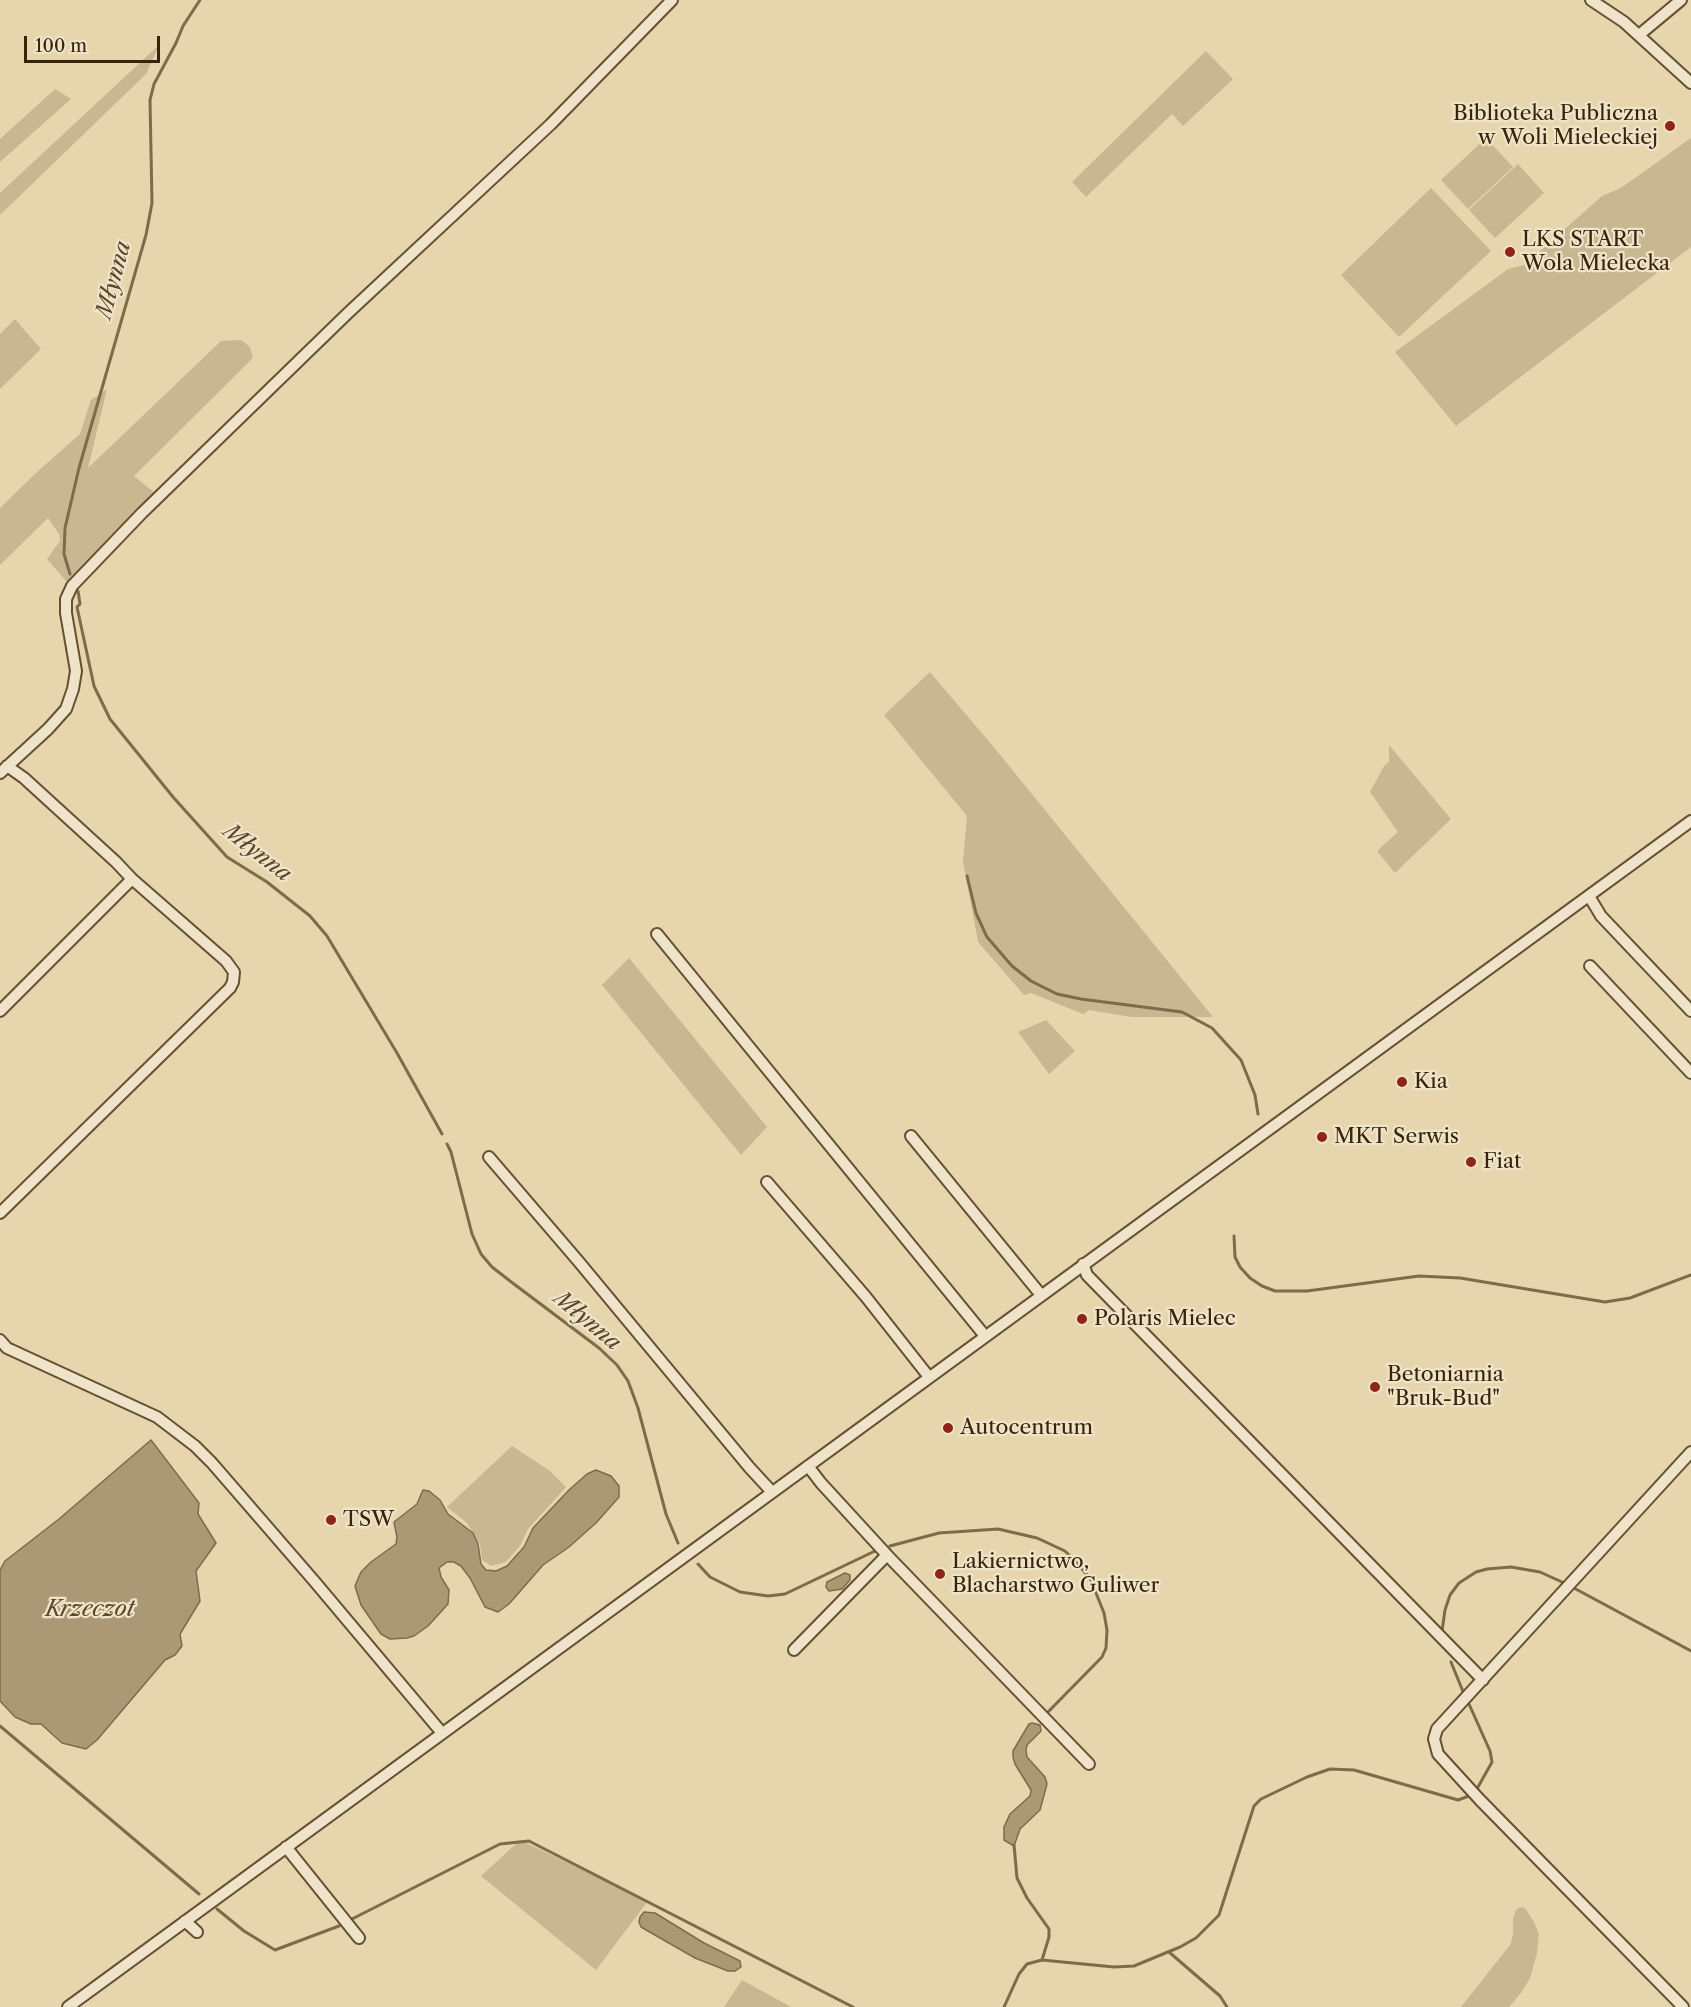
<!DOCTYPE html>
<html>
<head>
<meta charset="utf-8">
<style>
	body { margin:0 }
	#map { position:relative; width:1691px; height:2007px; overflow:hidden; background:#e6d5ad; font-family:"Libre Caslon Text",serif }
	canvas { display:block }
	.scale { position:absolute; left:24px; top:36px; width:136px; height:27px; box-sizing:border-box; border:3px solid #382509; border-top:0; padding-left:8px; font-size:18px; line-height:21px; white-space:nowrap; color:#382509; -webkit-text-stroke:4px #efe4ca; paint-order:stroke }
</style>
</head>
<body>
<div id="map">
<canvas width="1691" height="2007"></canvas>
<div class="scale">100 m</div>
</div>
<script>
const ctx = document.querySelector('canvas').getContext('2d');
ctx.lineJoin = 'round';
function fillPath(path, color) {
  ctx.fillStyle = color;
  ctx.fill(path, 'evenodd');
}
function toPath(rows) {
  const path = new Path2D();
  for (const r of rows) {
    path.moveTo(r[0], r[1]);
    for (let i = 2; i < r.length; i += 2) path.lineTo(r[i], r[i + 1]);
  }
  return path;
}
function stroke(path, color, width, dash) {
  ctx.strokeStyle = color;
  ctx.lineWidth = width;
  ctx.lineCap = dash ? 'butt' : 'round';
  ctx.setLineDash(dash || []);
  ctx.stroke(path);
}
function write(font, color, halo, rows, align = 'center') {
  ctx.font = font + ' "Libre Caslon Text",serif';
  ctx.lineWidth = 4.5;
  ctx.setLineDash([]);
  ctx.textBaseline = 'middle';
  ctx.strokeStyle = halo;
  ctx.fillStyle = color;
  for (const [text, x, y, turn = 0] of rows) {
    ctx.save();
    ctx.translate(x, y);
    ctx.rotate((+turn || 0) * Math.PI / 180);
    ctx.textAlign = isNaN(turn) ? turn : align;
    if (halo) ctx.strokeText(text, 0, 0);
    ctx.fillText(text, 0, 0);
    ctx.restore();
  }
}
fillPath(toPath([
	[159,45,146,74,0,215,0,193],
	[1206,51,1233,79,1183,126,1172,114,1086,197,1072,182],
	[55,89,71,99,0,162,0,139],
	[1486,138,1513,167,1468,209,1441,180],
	[1691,138,1691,247,1456,426,1395,352,1508,269,1524,265,1602,196,1621,188],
	[1518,164,1544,193,1495,238,1469,210],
	[1431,188,1491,251,1399,337,1341,275],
	[15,319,41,349,0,389,0,334],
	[241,340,250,347,253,358,134,476,156,494,67,582,47,559,60,541,59,534,48,518,0,565,0,508,37,472,80,434,91,400,107,389,88,468,221,341],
	[930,672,997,751,1213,1017,1132,1017,1089,1010,1083,1014,1031,993,1024,995,978,942,963,861,967,816,884,715],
	[1389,745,1451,819,1395,873,1377,851,1398,832,1370,792,1384,766,1389,762],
	[629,958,767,1127,741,1155,602,985],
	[1046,1020,1075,1051,1049,1074,1018,1032],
	[512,1446,550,1471,566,1487,528,1529,520,1546,506,1562,491,1566,482,1560,480,1544,467,1523,447,1507],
	[520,1840,648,1901,596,1970,481,1876],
	[1521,1907,1525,1908,1534,1922,1539,1934,1537,1953,1530,1978,1521,1993,1509,2007,1461,2007,1510,1945,1513,1935,1513,1918,1516,1910],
	[742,1980,791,2007,724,2007]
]), '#c8b791');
const water = toPath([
	[151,1440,199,1503,198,1514,216,1543,196,1571,200,1601,180,1634,182,1646,175,1655,165,1660,97,1740,86,1749,62,1743,41,1724,31,1724,15,1717,0,1701,0,1570,5,1561,59,1519,151,1440],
	[596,1470,611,1476,619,1486,619,1497,596,1523,569,1547,543,1565,509,1604,498,1612,485,1607,470,1578,461,1566,454,1562,447,1562,439,1568,441,1577,449,1590,448,1604,428,1626,414,1636,407,1638,390,1639,381,1634,361,1605,355,1586,361,1572,371,1562,396,1544,397,1537,394,1522,417,1504,423,1490,429,1491,440,1500,448,1514,473,1533,478,1544,481,1564,486,1570,496,1571,507,1566,524,1547,533,1528,569,1490,587,1474,596,1470],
	[845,1573,850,1575,850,1580,842,1589,829,1591,826,1587,827,1582,845,1573],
	[1032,1723,1040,1725,1041,1731,1027,1745,1026,1750,1027,1757,1045,1777,1047,1784,1040,1810,1020,1829,1014,1846,1004,1840,1004,1827,1010,1814,1030,1796,1031,1790,1015,1764,1013,1757,1013,1751,1029,1724,1032,1723],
	[644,1912,655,1913,704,1943,740,1961,741,1967,735,1971,728,1971,695,1958,641,1927,639,1922,640,1917,644,1912]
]);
fillPath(water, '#ab9975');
stroke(water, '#7d6b4a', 1.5);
stroke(toPath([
	[70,574,64,554,65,528,79,468,146,235,152,203,150,100,154,84,176,43,183,26,200,0],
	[78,591,80,604,77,607,94,686,110,719,173,797,227,857,267,882,310,916,327,936,397,1053,442,1134],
	[967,876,976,913,987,937,1012,966,1031,981,1057,994,1081,999,1182,1012,1212,1028,1241,1060,1255,1095,1258,1114],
	[447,1144,451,1152,472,1234,481,1254,492,1267,510,1281,599,1348,617,1365,628,1381,638,1408,666,1514,678,1543],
	[1234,1236,1235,1257,1240,1267,1250,1278,1262,1286,1275,1291,1307,1291,1419,1276,1460,1278,1605,1302,1630,1298,1691,1275],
	[890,1546,939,1533,998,1529,1037,1538,1065,1551,1074,1560,1090,1578,1104,1613,1107,1630,1106,1648,1102,1657,1047,1713],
	[698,1564,710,1577,740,1592,768,1596,785,1594,875,1551],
	[1572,1587,1691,1651],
	[1442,1631,1445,1610,1450,1595,1459,1583,1476,1572,1487,1569,1511,1567,1540,1572,1562,1582],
	[1451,1662,1464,1694],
	[1469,1704,1490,1751,1492,1762,1478,1787],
	[0,1726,199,1894],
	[1014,1845,1017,1878,1027,1898,1049,1929,1049,1937,1042,1960],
	[217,1909,244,1931,275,1950,339,1926],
	[350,1920,500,1844,529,1841,853,2007],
	[1169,1952,1220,1996,1227,2007],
	[1004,2007,1019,1974,1027,1964,1042,1960,1114,1967,1134,1966,1180,1947,1196,1938,1219,1915,1254,1806,1261,1799,1307,1777,1330,1769,1354,1770,1458,1800,1469,1796]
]), '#7d6b4a', 3);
const minor = toPath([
	[1591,0,1624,22,1691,83],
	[1639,35,1681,0],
	[0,773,48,729,66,709,73,689,76,671,66,613,66,599,72,586,142,513,348,313,551,124,672,0],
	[1589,896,1601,916,1691,1011],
	[657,934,985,1336],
	[1590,966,1691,1073],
	[0,1011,132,879],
	[911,1136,1041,1295],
	[489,1157,579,1262,749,1467,772,1492],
	[767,1182,866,1297,929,1377],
	[0,1213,230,988,233,982,234,972,226,961,132,879,116,862,24,778,7,766],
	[1083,1264,1087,1275,1483,1680],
	[0,1340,7,1348,157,1417,195,1446,212,1463,315,1582,442,1733],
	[808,1466,821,1483,887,1555,1089,1764],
	[794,1650,887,1555],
	[286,1847,359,1938],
	[185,1921,197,1932],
	[68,2007,1691,821],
	[1683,2007,1480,1800,1438,1754,1434,1739,1437,1729,1691,1452]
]);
stroke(minor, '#645132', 14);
stroke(minor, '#efe4ca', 10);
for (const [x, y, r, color] of [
	[1670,126,6,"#8f2418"],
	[1510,252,6,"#8f2418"],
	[1402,1082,6,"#8f2418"],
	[1322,1137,6,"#8f2418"],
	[1471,1162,6,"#8f2418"],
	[1082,1319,6,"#8f2418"],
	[1375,1387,6,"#8f2418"],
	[948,1428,6,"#8f2418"],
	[331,1520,6,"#8f2418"],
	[940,1574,6,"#8f2418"]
]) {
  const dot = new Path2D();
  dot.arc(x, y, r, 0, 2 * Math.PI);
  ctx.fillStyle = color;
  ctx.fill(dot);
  stroke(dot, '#efe4ca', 2);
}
write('21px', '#382509', '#efe4ca', [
	["Biblioteka Publiczna",1658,114,"right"],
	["w Woli Mieleckiej",1658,138,"right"],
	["LKS START",1522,240],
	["Wola Mielecka",1522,264],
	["Kia",1414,1082],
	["MKT Serwis",1334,1137],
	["Fiat",1483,1162],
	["Polaris Mielec",1094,1319],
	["Betoniarnia",1387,1375],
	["\"Bruk-Bud\"",1387,1399],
	["Autocentrum",960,1428],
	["TSW",343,1520],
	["Lakiernictwo,",952,1562],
	["Blacharstwo Guliwer",952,1586]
], 'left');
write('italic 22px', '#5a4829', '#efe4ca', [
	["Młynna",114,280,-75],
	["Młynna",257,853,38],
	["Młynna",587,1321,40],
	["Krzeczot",90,1610]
]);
</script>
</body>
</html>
